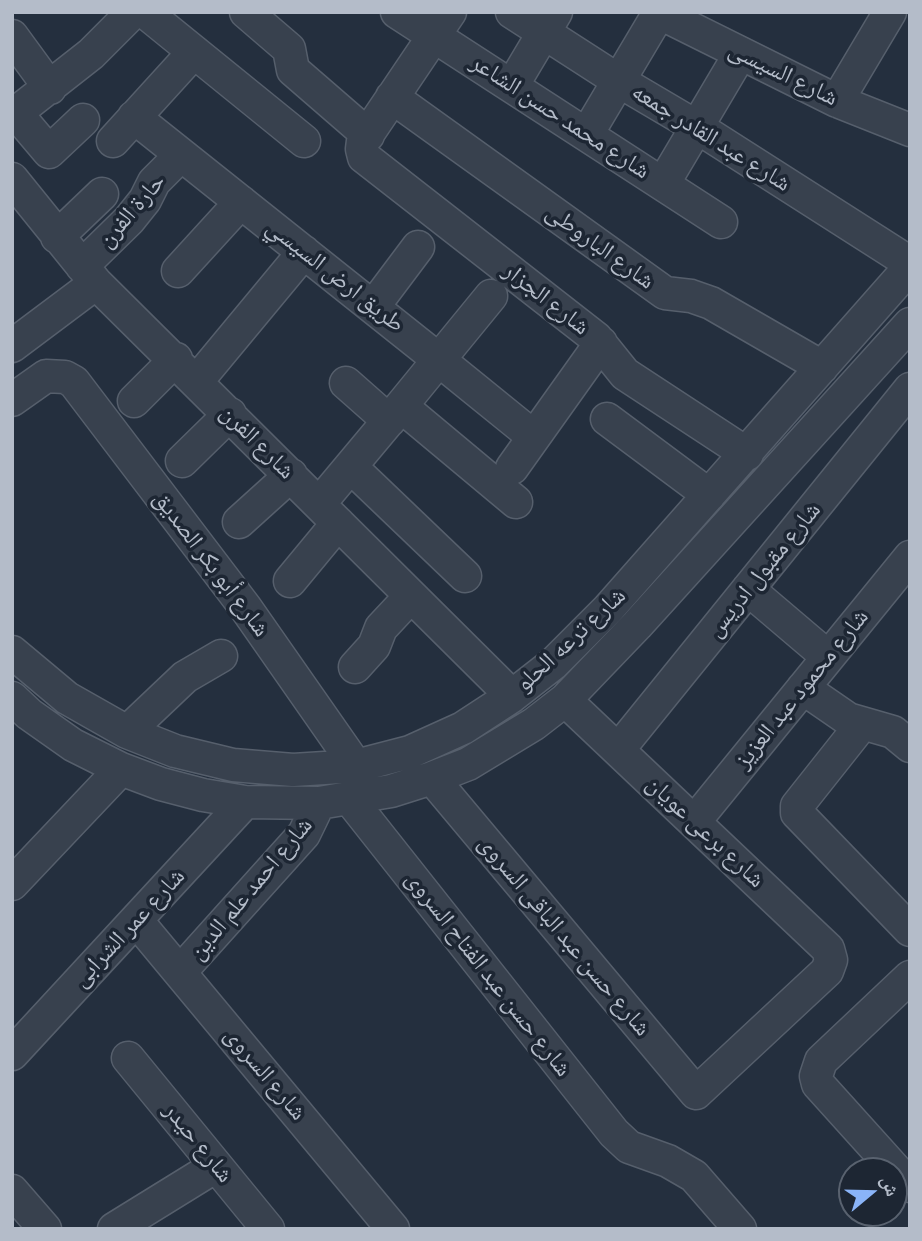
<!DOCTYPE html>
<html>
<head>
<meta charset="utf-8">
<style>
	body { margin:0 }
	#map { position:relative; width:922px; height:1241px; overflow:hidden; background:#242f3e; font-family:Manrope,"Noto Naskh Arabic",sans-serif }
	canvas { display:block }
	.frame { position:absolute; inset:0; border:14px solid #b4bcc9; pointer-events:none }
	.north { position:absolute; left:838px; top:1157px; width:70px; height:70px; box-sizing:border-box; background:#1d2633; border:2px solid #59626f; border-radius:50%; rotate:71deg; font-size:19px; font-weight:700; line-height:28px; text-align:center; color:#b4bcc9 }
	.north::after { content:''; display:block; margin:auto; width:24px; height:32px; background:#8ab4f8; clip-path:polygon(50% 0,100% 100%,50% 72%,0 100%) }
</style>
</head>
<body>
<div id="map">
<canvas width="922" height="1241"></canvas>
<div class="frame"></div>
<div class="north">ش</div>
</div>
<script>
const ctx = document.querySelector('canvas').getContext('2d');
ctx.lineJoin = 'round';
function toPath(rows) {
  const path = new Path2D();
  for (const r of rows) {
    path.moveTo(r[0], r[1]);
    for (let i = 2; i < r.length; i += 2) path.lineTo(r[i], r[i + 1]);
  }
  return path;
}
function stroke(path, color, width, dash) {
  ctx.strokeStyle = color;
  ctx.lineWidth = width;
  ctx.lineCap = dash ? 'butt' : 'round';
  ctx.setLineDash(dash || []);
  ctx.stroke(path);
}
function write(font, color, halo, rows, align = 'center') {
  ctx.font = font + ' Manrope,"Noto Naskh Arabic",sans-serif';
  ctx.lineWidth = 7;
  ctx.setLineDash([]);
  ctx.textBaseline = 'middle';
  ctx.strokeStyle = halo;
  ctx.fillStyle = color;
  for (const [text, x, y, turn = 0] of rows) {
    ctx.save();
    ctx.translate(x, y);
    ctx.rotate((+turn || 0) * Math.PI / 180);
    ctx.textAlign = isNaN(turn) ? turn : align;
    if (halo) ctx.strokeText(text, 0, 0);
    ctx.fillText(text, 0, 0);
    ctx.restore();
  }
}
const minor = toPath([
	[145,12,304,141],
	[246,12,289,49,293,70,368,135],
	[397,12,721,222],
	[450,12,363,141,362,149,364,157,596,338,625,374,747,454],
	[512,12,619,81,697,127,910,263],
	[658,12,837,101,910,130],
	[12,36,50,88],
	[512,86,556,12],
	[392,97,665,293,691,296,711,303,822,367],
	[837,101,890,12],
	[16,113,49,152,83,120],
	[12,116,91,54,133,12],
	[134,117,439,360,534,437],
	[587,134,659,13],
	[113,141,194,52],
	[12,179,96,283,512,696],
	[663,184,740,54],
	[57,237,102,194],
	[82,266,129,220,145,200,154,182,181,155],
	[178,271,241,202],
	[491,296,401,406,516,502],
	[373,307,418,247],
	[12,346,96,283],
	[197,381,304,252],
	[346,383,389,421],
	[12,400,46,376,65,377,74,382,245,607,356,766],
	[134,401,176,359],
	[607,419,709,495],
	[182,461,230,414],
	[351,467,465,576],
	[512,468,601,343],
	[319,504,401,406],
	[239,522,291,475],
	[290,581,338,523],
	[748,589,828,657],
	[12,652,67,698,127,732,175,751,233,765,293,770,356,766,410,752,463,728,512,696,553,664,608,609,910,267],
	[355,667,374,646,381,628,410,597],
	[803,688,848,719,893,732,910,746],
	[12,698,29,714,73,745,121,769,161,784,203,795,245,802,319,803,391,791,432,778,468,764,534,724,565,700,637,625,910,324],
	[862,724,797,806,797,813,910,930],
	[127,732,185,677,221,656],
	[618,750,910,389],
	[432,778,696,1093,827,971,831,960,828,949,565,700],
	[349,798,614,1133,629,1147,668,1161,694,1176,740,1229],
	[694,822,910,557],
	[12,884,121,769],
	[136,920,393,1229],
	[180,972,304,834,319,803],
	[910,977,821,1061,816,1076,818,1084,910,1186],
	[12,1054,245,802],
	[128,1058,268,1229],
	[12,1191,45,1229],
	[114,1229,216,1166]
]);
stroke(minor, '#565f6c', 35);
stroke(minor, '#38414e', 32);
write('24px', '#b4bcc9', '#1d2633', [
	["شارع السيسى",783,74,26],
	["شارع محمد حسن الشاعر",560,117,33],
	["شارع عبد القادر جمعه",711,138,32],
	["حارة الفرن",132,211,-49],
	["شارع الباروطى",600,247,36],
	["طريق ارض السيسي",335,276,38],
	["شارع الجزار",546,299,38],
	["شارع الفرن",257,442,45],
	["شارع أبو بكر الصديق",211,564,53],
	["شارع مقبول ادريس",764,570,-51],
	["شارع ترعه الحلو",571,640,-43],
	["شارع محمود عبد العزيز",802,689,-51],
	["شارع برعى عويان",705,832,43],
	["شارع احمد علم الدين",251,889,-50],
	["شارع عمر الشرابى",129,928,-47],
	["شارع حسن عبد الباقى السروى",564,936,50],
	["شارع حسن عبد الفتاح السروى",488,974,52],
	["شارع السروى",265,1074,50],
	["شارع حيدر",198,1143,51]
]);
</script>
</body>
</html>
